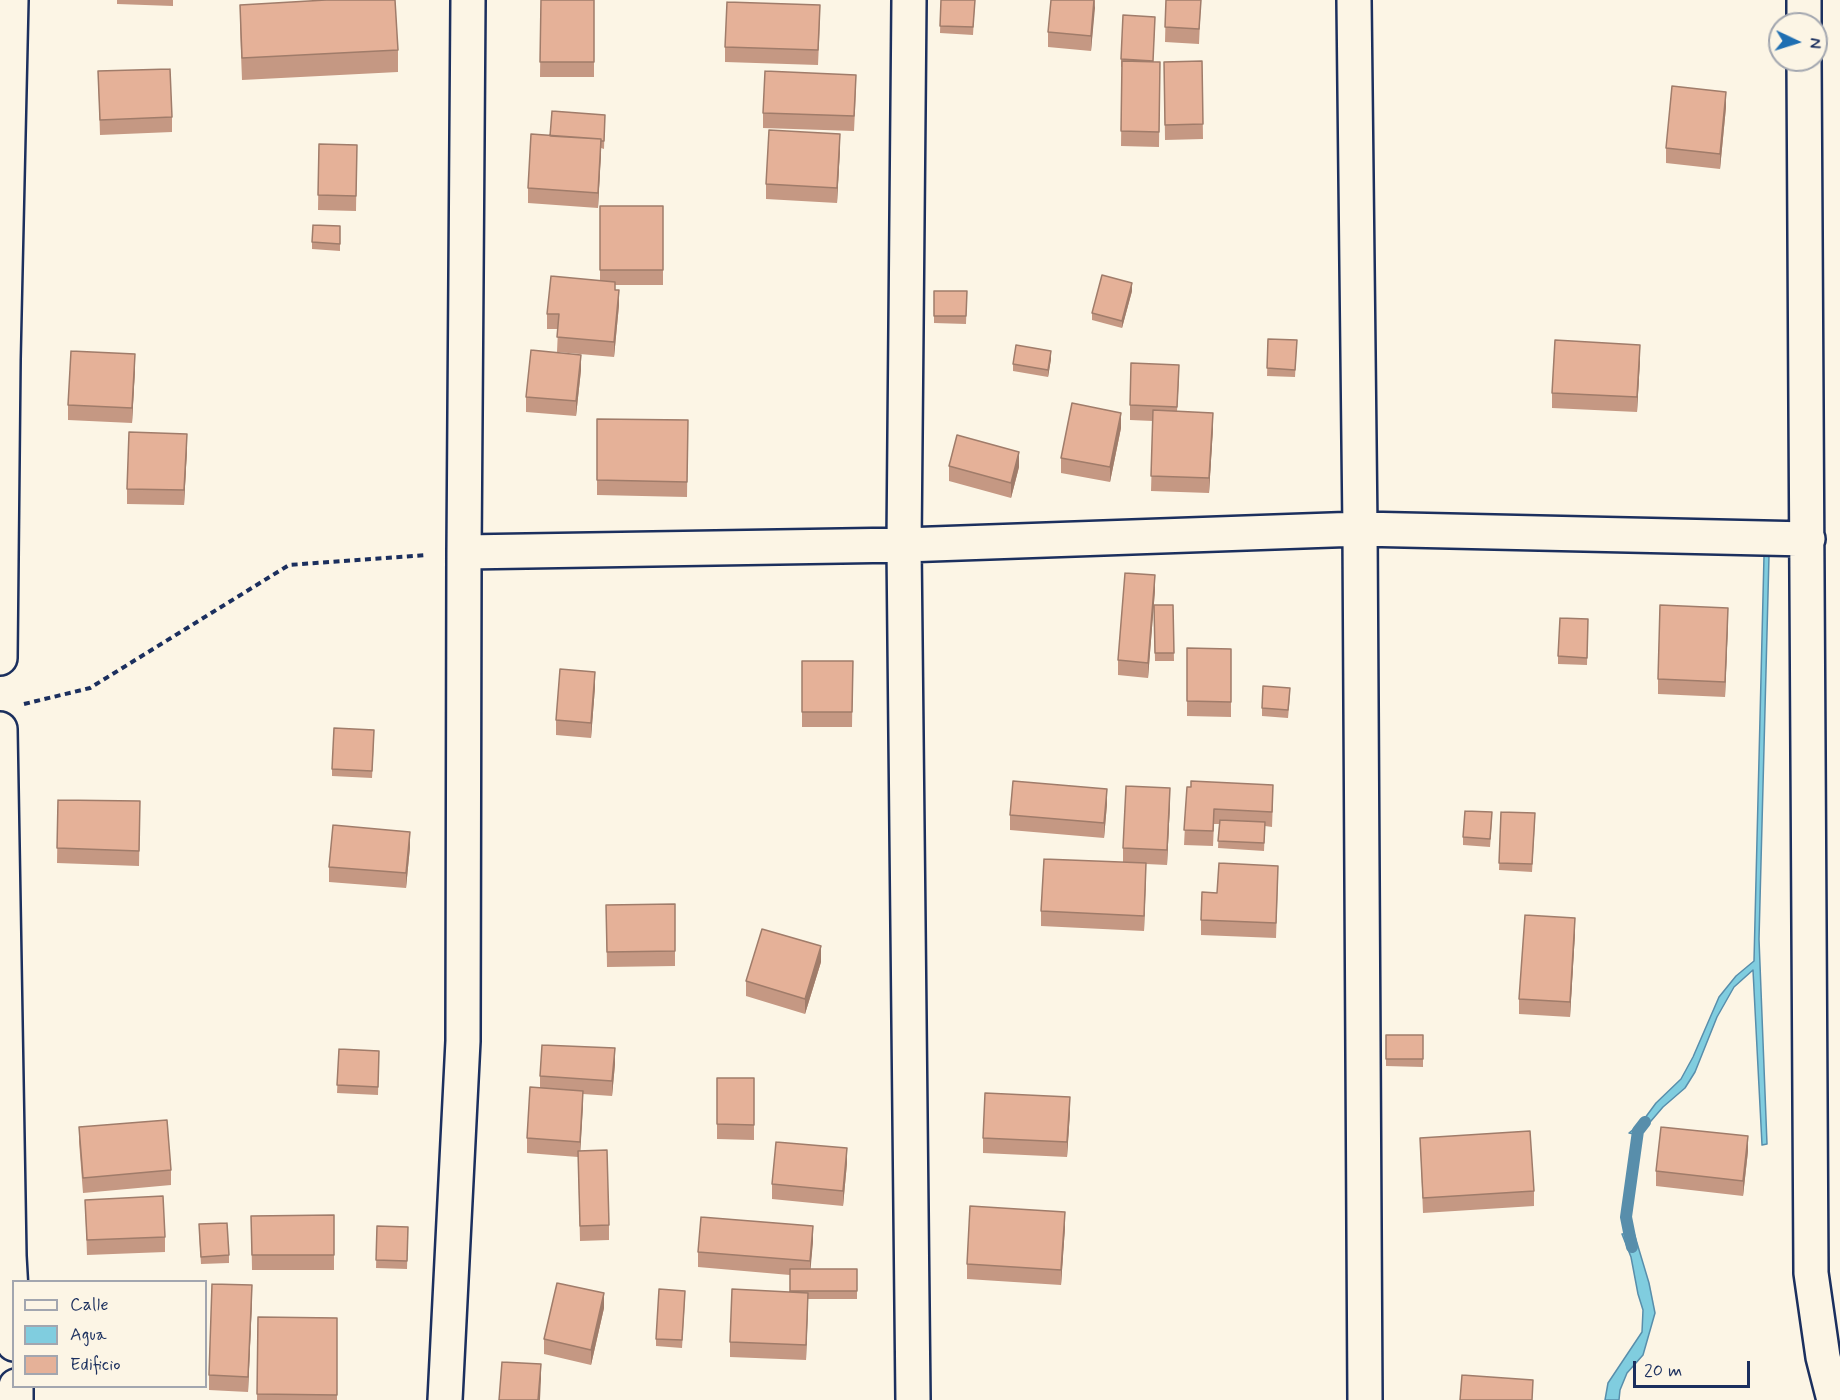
<!DOCTYPE html>
<html>
<head>
<meta charset="utf-8">
<style>
	body { margin:0 }
	#map { position:relative; width:1840px; height:1400px; overflow:hidden; background:#fcf5e5; font-family:Mynerve,sans-serif }
	canvas { display:block }
	.legend { position:absolute; left:12px; top:1280px; width:195px; height:108px; box-sizing:border-box; background:#fcf5e5; border:2px solid #a2a6af; margin:0; padding:8px 10px; list-style:none; font-size:18px; color:#1b2f5e }
	.legend li { display:flex; align-items:center; gap:12px; height:30px }
	.legend b { width:30px; border:2px solid #a2a6af }
	.north { position:absolute; left:1768px; top:12px; width:60px; height:60px; box-sizing:border-box; background:#fcf5e5; border:2px solid #a2a6af; border-radius:50%; rotate:94deg; font-size:16px; font-weight:700; line-height:24px; text-align:center; color:#1b2f5e }
	.north::after { content:''; display:block; margin:auto; width:21px; height:27px; background:#1f6fb2; clip-path:polygon(50% 0,100% 100%,50% 72%,0 100%) }
	.scale { position:absolute; left:1633px; top:1361px; width:117px; height:27px; box-sizing:border-box; border:3px solid #1b2f5e; border-top:0; padding-left:8px; font-size:18px; line-height:21px; white-space:nowrap; color:#1b2f5e; -webkit-text-stroke:4px #fcf5e5; paint-order:stroke }
</style>
</head>
<body>
<div id="map">
<canvas width="1840" height="1400"></canvas>
<ul class="legend">
<li><b style="height:8px;background:#fcf5e5"></b>Calle</li>
<li><b style="height:16px;background:#80cddf"></b>Agua</li>
<li><b style="height:16px;background:#e5b198"></b>Edificio</li>
</ul>
<div class="north">N</div>
<div class="scale">20 m</div>
</div>
<script>
const ctx = document.querySelector('canvas').getContext('2d');
ctx.lineJoin = 'round';
function fillPath(path, color) {
  ctx.fillStyle = color;
  ctx.fill(path, 'evenodd');
}
function toPath(rows) {
  const path = new Path2D();
  for (const r of rows) {
    path.moveTo(r[0], r[1]);
    for (let i = 2; i < r.length; i += 2) path.lineTo(r[i], r[i + 1]);
  }
  return path;
}
function stroke(path, color, width, dash) {
  ctx.strokeStyle = color;
  ctx.lineWidth = width;
  ctx.lineCap = dash ? 'butt' : 'round';
  ctx.setLineDash(dash || []);
  ctx.stroke(path);
}
const water = toPath([
	[1764,556,1769,556,1759,939,1767,1144,1762,1145,1753,970,1734,987,1717,1017,1695,1072,1685,1088,1663,1107,1639,1135,1629,1133,1642,1122,1656,1103,1681,1079,1693,1057,1719,997,1736,976,1754,961,1764,556],
	[1634,1233,1649,1283,1655,1313,1643,1355,1627,1373,1620,1390,1619,1400,1605,1400,1608,1383,1642,1332,1643,1310,1638,1294,1631,1257,1622,1234,1634,1233]
]);
fillPath(water, '#80cddf');
stroke(water, '#588eab', 1.5);
stroke(toPath([
	[1632,1247,1626,1217,1638,1131,1645,1122]
]), '#588eab', 12);
const minor = toPath([
	[468,0,464,552,904,545,1360,529,1808,539],
	[909,0,904,545,913,1400],
	[1354,0,1360,529,1365,1400],
	[1804,0,1804,24],
	[1804,60,1811,1273,1823,1357,1834,1400],
	[0,658,3,359,11,0],
	[0,729,9,1256,14,1344],
	[16,1386,16,1400],
	[445,1400,463,1041,464,552]
]);
stroke(minor, '#1b2f5e', 38);
stroke(toPath([
	[24,704,90,688,289,565,427,555]
]), '#1b2f5e', 4, [6, 4.5]);
stroke(minor, '#fcf5e5', 33);
fillPath(toPath([
	[117,0,173,0,173,6,117,4],
	[541,0,594,0,594,77,540,77],
	[941,0,975,0,973,35,940,33],
	[1095,0,1091,51,1048,47,1048,32],
	[1166,0,1201,0,1199,44,1165,42],
	[240,5,398,50,398,72,242,80,240,27],
	[820,20,818,65,725,62,725,47],
	[1155,24,1153,62,1160,62,1159,147,1121,146,1122,67,1121,67,1121,59],
	[1202,61,1203,139,1165,140,1164,62],
	[98,71,172,117,172,132,100,135],
	[856,90,854,131,763,128,763,113],
	[1726,107,1720,169,1666,163,1666,148],
	[605,115,604,149,601,148,598,208,528,203,528,188,550,136],
	[319,144,357,145,356,211,318,210],
	[840,149,837,203,766,199,766,184],
	[600,206,663,206,663,285,615,285,615,290,619,305,614,357,557,352,558,329,547,329,547,314,600,280],
	[340,226,340,251,312,249,312,242],
	[934,291,967,291,966,324,934,323],
	[1132,291,1122,328,1092,320,1092,313],
	[1268,339,1297,340,1295,377,1267,376],
	[1051,359,1048,377,1013,371,1013,364],
	[1640,360,1637,412,1552,408,1552,393],
	[135,369,132,423,68,420,68,405],
	[581,370,576,416,526,412,526,397],
	[1179,380,1177,411,1213,428,1209,493,1151,491,1153,421,1130,420,1130,405],
	[597,419,688,420,687,497,597,495],
	[1121,428,1110,482,1061,473,1061,458],
	[187,449,184,505,127,504,127,489],
	[949,466,1019,467,1011,498,949,481],
	[1155,590,1148,678,1118,675,1118,660],
	[1154,605,1173,605,1174,661,1155,661],
	[1588,619,1587,665,1558,664,1558,656],
	[1728,623,1725,697,1658,694,1658,679],
	[1187,648,1231,649,1231,717,1187,716],
	[802,661,853,661,852,727,802,727],
	[595,687,591,738,556,735,556,720],
	[1290,696,1288,718,1262,716,1262,708],
	[374,738,372,778,332,776,332,769],
	[1187,787,1273,800,1272,827,1265,826,1264,851,1218,848,1219,824,1214,824,1213,846,1184,845],
	[58,800,140,816,139,866,57,863],
	[1170,803,1167,865,1146,864,1144,931,1041,926,1041,911,1123,862,1123,848],
	[1107,804,1104,838,1010,830,1010,815],
	[1501,812,1535,821,1532,872,1499,870],
	[1492,820,1490,847,1463,845,1463,837],
	[410,847,406,888,329,882,329,867],
	[1278,881,1276,938,1201,935,1201,920,1217,893],
	[675,904,675,966,607,967,606,905],
	[1575,933,1570,1017,1519,1014,1519,999],
	[821,962,805,1014,746,996,746,981],
	[1386,1035,1423,1035,1423,1067,1386,1066],
	[339,1049,379,1051,378,1095,337,1093],
	[615,1064,612,1096,583,1094,580,1151,609,1225,609,1240,580,1241,578,1157,527,1153,527,1138,540,1088,540,1076],
	[717,1078,754,1078,754,1140,717,1139],
	[1070,1112,1067,1157,983,1153,983,1138],
	[79,1127,171,1170,171,1185,83,1193,79,1142],
	[1420,1138,1534,1191,1534,1206,1423,1213],
	[1748,1151,1743,1196,1656,1186,1656,1171],
	[847,1163,843,1206,772,1199,772,1184],
	[85,1200,165,1237,165,1252,87,1255],
	[334,1215,334,1270,252,1270,251,1216],
	[377,1226,408,1227,407,1269,376,1268],
	[1065,1227,1061,1285,967,1279,967,1264],
	[199,1232,229,1255,229,1263,201,1264],
	[813,1241,810,1269,857,1269,857,1299,808,1299,806,1360,730,1357,730,1342,790,1292,790,1275,698,1267,698,1252],
	[685,1299,682,1348,656,1346,656,1339],
	[252,1300,248,1392,209,1390,209,1375],
	[604,1308,591,1365,544,1354,544,1339],
	[258,1317,337,1318,337,1400,257,1400]
]), '#c59883');
fillPath(toPath([
	[1094,0,1095,8,1091,51,1091,36],
	[1726,92,1726,107,1720,169,1720,154],
	[840,134,840,149,837,203,837,188],
	[601,139,601,154,598,208,598,193],
	[1132,283,1132,291,1122,328,1122,321],
	[619,290,619,305,614,357,614,342],
	[1640,345,1640,360,1637,412,1637,397],
	[1051,351,1051,359,1048,377,1048,370],
	[135,354,135,369,132,423,132,408],
	[581,355,581,370,576,416,576,401],
	[1121,413,1121,428,1110,482,1110,467],
	[1213,413,1213,428,1209,493,1209,478],
	[187,434,187,449,184,505,184,490],
	[1019,452,1019,467,1011,498,1011,483],
	[1155,575,1155,590,1148,678,1148,663],
	[1728,608,1728,623,1725,697,1725,682],
	[595,672,595,687,591,738,591,723],
	[1170,788,1170,803,1167,865,1167,850],
	[1107,789,1107,804,1104,838,1104,823],
	[410,832,410,847,406,888,406,873],
	[1146,863,1146,878,1144,931,1144,916],
	[1575,918,1575,933,1570,1017,1570,1002],
	[821,946,821,962,805,1014,805,999],
	[615,1048,615,1064,612,1096,612,1081],
	[583,1091,583,1106,580,1157,580,1142],
	[1070,1097,1070,1112,1067,1157,1067,1142],
	[1748,1136,1748,1151,1743,1196,1743,1181],
	[847,1148,847,1163,843,1206,843,1191],
	[1065,1212,1065,1227,1061,1285,1061,1270],
	[813,1226,813,1241,810,1276,810,1261],
	[252,1285,252,1300,248,1392,248,1377],
	[604,1293,604,1308,591,1365,591,1350],
	[808,1293,808,1308,806,1360,806,1345],
	[541,1364,541,1379,540,1400,538,1400]
]), '#a07c6a');
const building = toPath([
	[326,0,395,0,398,50,242,58,240,5,326,0],
	[541,0,594,0,594,62,540,62,541,0],
	[941,0,975,0,973,27,940,26,941,0],
	[1051,0,1094,0,1091,36,1048,32,1051,0],
	[1166,0,1201,0,1199,29,1165,27,1166,0],
	[727,2,820,5,818,50,725,47,727,2],
	[1123,15,1155,17,1153,61,1121,59,1123,15],
	[1122,61,1160,62,1159,132,1121,131,1122,61],
	[1202,61,1203,124,1165,125,1164,62,1202,61],
	[170,69,172,117,100,120,98,71,170,69],
	[765,71,856,75,854,116,763,113,765,71],
	[1672,86,1726,92,1720,154,1666,148,1672,86],
	[552,111,605,115,604,141,601,141,601,139,550,136,552,111],
	[769,130,840,134,837,188,766,184,769,130],
	[531,134,601,139,598,193,528,188,531,134],
	[319,144,357,145,356,196,318,195,319,144],
	[600,206,663,206,663,270,600,270,600,206],
	[313,225,340,226,340,244,312,242,313,225],
	[1102,275,1132,283,1122,321,1092,313,1102,275],
	[551,276,615,282,615,290,619,290,614,342,557,337,559,314,547,314,551,276],
	[934,291,967,291,966,316,934,316,934,291],
	[1268,339,1297,340,1295,370,1267,368,1268,339],
	[1555,340,1640,345,1637,397,1552,393,1555,340],
	[1016,345,1051,351,1048,370,1013,364,1016,345],
	[531,350,581,355,576,401,526,397,531,350],
	[71,351,135,354,132,408,68,405,71,351],
	[1131,363,1179,365,1177,407,1130,405,1131,363],
	[1072,403,1121,413,1110,467,1061,458,1072,403],
	[1153,410,1213,413,1209,478,1151,476,1153,410],
	[597,419,688,420,687,482,597,480,597,419],
	[129,432,187,434,184,490,127,489,129,432],
	[957,435,1019,452,1011,483,949,466,957,435],
	[1125,573,1155,575,1148,663,1118,660,1125,573],
	[1154,605,1173,605,1174,653,1155,653,1154,605],
	[1660,605,1728,608,1725,682,1658,679,1660,605],
	[1560,618,1588,619,1587,658,1558,656,1560,618],
	[1187,648,1231,649,1231,702,1187,701,1187,648],
	[802,661,853,661,852,712,802,712,802,661],
	[560,669,595,672,591,723,556,720,560,669],
	[1263,686,1290,688,1288,710,1262,708,1263,686],
	[334,728,374,730,372,771,332,769,334,728],
	[1013,781,1107,789,1104,823,1010,815,1013,781],
	[1191,781,1273,785,1272,812,1214,809,1213,831,1184,830,1187,787,1191,787,1191,781],
	[1126,786,1170,788,1167,850,1123,848,1126,786],
	[58,800,140,801,139,851,57,848,58,800],
	[1465,811,1492,812,1490,839,1463,837,1465,811],
	[1501,812,1535,813,1532,864,1499,863,1501,812],
	[1220,820,1265,822,1264,843,1218,841,1220,820],
	[333,825,410,832,406,873,329,867,333,825],
	[1044,859,1146,863,1144,916,1041,911,1044,859],
	[1219,863,1278,866,1276,923,1201,920,1202,892,1217,893,1219,863],
	[675,904,675,951,607,952,606,905,675,904],
	[1525,915,1575,918,1570,1002,1519,999,1525,915],
	[762,929,821,946,805,999,746,981,762,929],
	[1386,1035,1423,1035,1423,1059,1386,1059,1386,1035],
	[542,1045,615,1048,612,1081,540,1076,542,1045],
	[339,1049,379,1051,378,1087,337,1085,339,1049],
	[717,1078,754,1078,754,1125,717,1124,717,1078],
	[530,1087,583,1091,580,1142,527,1138,530,1087],
	[985,1093,1070,1097,1067,1142,983,1138,985,1093],
	[167,1120,171,1170,83,1178,79,1127,167,1120],
	[1661,1127,1748,1136,1743,1181,1656,1171,1661,1127],
	[1530,1131,1534,1191,1423,1198,1420,1138,1530,1131],
	[776,1142,847,1148,843,1191,772,1184,776,1142],
	[607,1150,609,1225,580,1226,578,1151,607,1150],
	[163,1196,165,1237,87,1240,85,1200,163,1196],
	[970,1206,1065,1212,1061,1270,967,1264,970,1206],
	[334,1215,334,1255,252,1255,251,1216,334,1215],
	[701,1217,813,1226,810,1261,698,1252,701,1217],
	[227,1223,229,1255,201,1257,199,1224,227,1223],
	[377,1226,408,1227,407,1261,376,1260,377,1226],
	[790,1269,857,1269,857,1291,790,1291,790,1269],
	[557,1283,604,1293,591,1350,544,1339,557,1283],
	[212,1284,252,1285,248,1377,209,1375,212,1284],
	[659,1289,685,1291,682,1340,656,1339,659,1289],
	[732,1289,808,1293,806,1345,730,1342,732,1289],
	[258,1317,337,1318,337,1395,257,1394,258,1317],
	[502,1362,541,1364,538,1400,499,1400,502,1362],
	[1462,1375,1533,1380,1532,1400,1460,1400,1462,1375]
]);
fillPath(building, '#e5b198');
stroke(building, '#a07c6a', 1.5);
</script>
</body>
</html>
